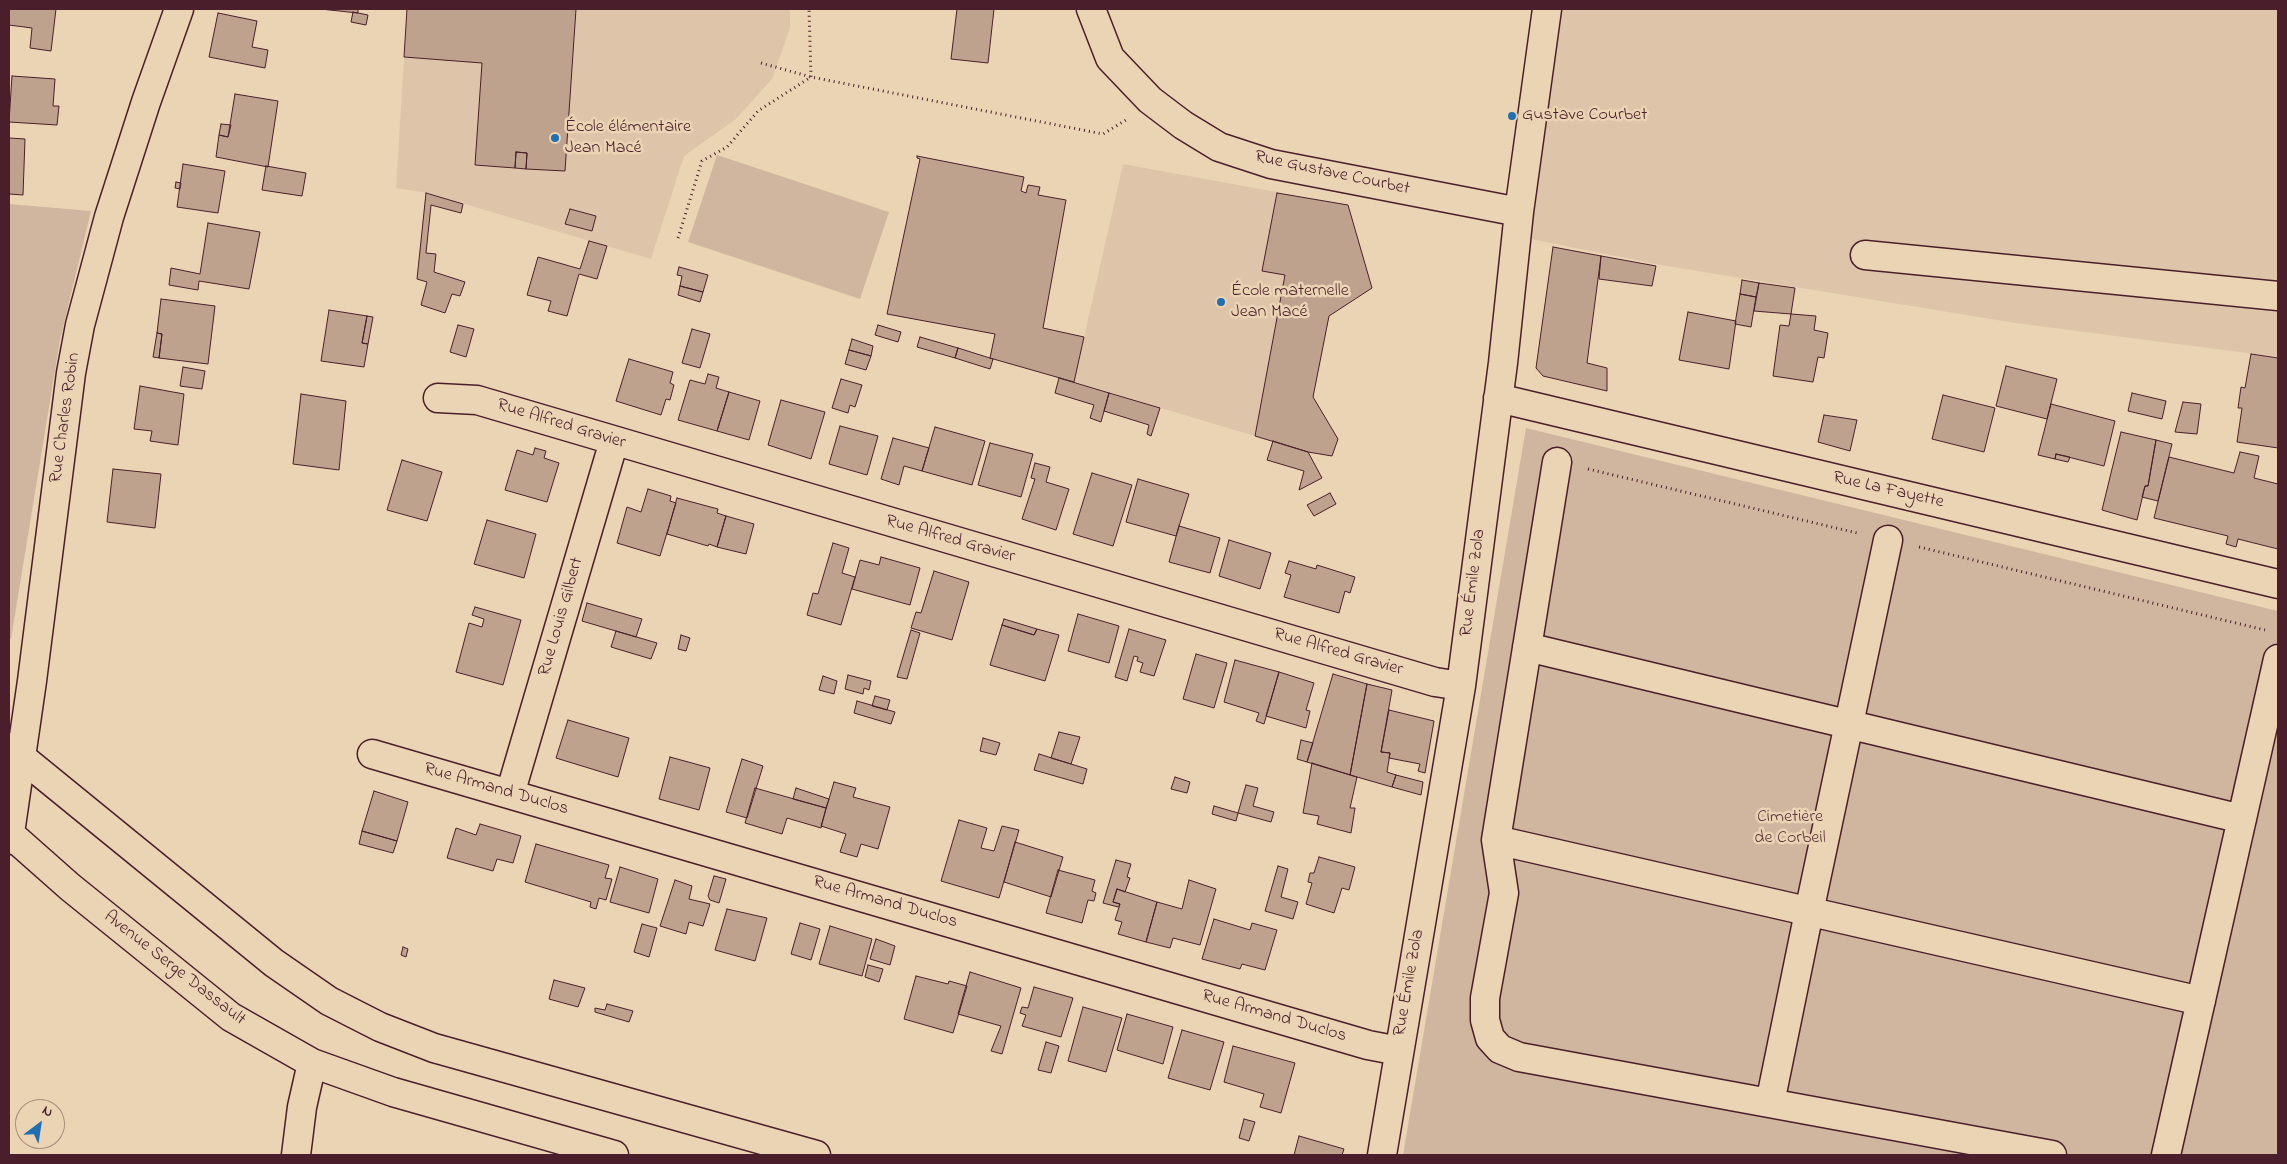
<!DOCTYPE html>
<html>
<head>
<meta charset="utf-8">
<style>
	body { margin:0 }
	#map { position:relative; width:2287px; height:1164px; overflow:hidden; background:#ebd4b4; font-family:"Indie Flower",sans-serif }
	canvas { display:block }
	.frame { position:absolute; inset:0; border:10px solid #4a1f2b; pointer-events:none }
	.north { position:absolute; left:15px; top:1099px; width:50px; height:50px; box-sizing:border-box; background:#ebd4b4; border:1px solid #ab8c7d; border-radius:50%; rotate:31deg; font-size:14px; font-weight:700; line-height:20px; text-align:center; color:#4a1f2b }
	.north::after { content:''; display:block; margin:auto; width:18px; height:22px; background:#1f6fb2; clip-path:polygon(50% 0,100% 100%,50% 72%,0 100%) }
</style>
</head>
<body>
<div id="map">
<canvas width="2287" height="1164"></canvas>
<div class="frame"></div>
<div class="north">N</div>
</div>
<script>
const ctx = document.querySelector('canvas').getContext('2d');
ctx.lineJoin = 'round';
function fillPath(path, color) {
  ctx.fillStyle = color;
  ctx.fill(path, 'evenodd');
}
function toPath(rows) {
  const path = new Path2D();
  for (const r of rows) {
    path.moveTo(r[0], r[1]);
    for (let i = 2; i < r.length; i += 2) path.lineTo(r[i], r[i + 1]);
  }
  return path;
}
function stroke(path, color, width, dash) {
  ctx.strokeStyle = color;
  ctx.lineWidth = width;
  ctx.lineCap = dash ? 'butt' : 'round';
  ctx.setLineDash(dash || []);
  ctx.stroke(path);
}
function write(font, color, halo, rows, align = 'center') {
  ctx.font = font + ' "Indie Flower",sans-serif';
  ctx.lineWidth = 5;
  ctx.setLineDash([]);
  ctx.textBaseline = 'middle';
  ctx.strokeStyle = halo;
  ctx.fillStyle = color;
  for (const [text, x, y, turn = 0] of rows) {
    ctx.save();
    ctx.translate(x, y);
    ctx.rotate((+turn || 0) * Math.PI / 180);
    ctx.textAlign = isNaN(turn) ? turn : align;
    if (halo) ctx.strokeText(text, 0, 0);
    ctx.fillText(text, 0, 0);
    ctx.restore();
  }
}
fillPath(toPath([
	[407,9,790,9,790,28,772,79,736,119,684,156,651,259,427,193,396,188],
	[1547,9,2278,9,2278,357,2015,323,1661,265,1516,236],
	[1123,164,1348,205,1372,288,1329,316,1313,397,1338,439,1332,456,1308,452,1074,382]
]), '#dec5a9');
fillPath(toPath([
	[717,155,889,212,860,299,688,242],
	[9,204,91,211,60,340,11,639,9,638],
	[1526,428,2278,611,2278,1155,1403,1155]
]), '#d0b69e');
const building = toPath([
	[9,9,56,9,51,51,30,48,32,28,9,25,9,9],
	[320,9,358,9,358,13,320,9],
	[407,9,576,9,565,171,526,169,527,153,516,152,515,168,475,165,482,63,404,57,407,9],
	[957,9,994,9,988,63,951,59,957,9],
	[353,12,368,15,366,25,351,22,353,12],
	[218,13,257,21,252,47,268,50,265,68,209,57,218,13],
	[12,76,55,79,53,106,59,106,57,125,9,122,12,76],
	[235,94,278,101,268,167,216,157,219,135,228,137,235,94],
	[221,124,231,125,228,137,219,135,221,124],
	[9,138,25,139,23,195,9,194,9,138],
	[516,152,527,153,526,169,515,168,516,152],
	[917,156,1024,177,1021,191,1026,193,1028,185,1040,187,1038,195,1066,200,1043,328,1084,337,1074,382,990,358,995,334,887,314,920,159,917,158,917,156],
	[183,164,225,171,218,213,177,207,183,164],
	[266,166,306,173,302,196,262,190,266,166],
	[176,182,181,183,180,189,175,188,176,182],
	[426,193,463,204,461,213,431,205,426,253,436,254,434,272,465,282,460,296,452,294,445,313,421,305,427,282,417,279,426,193],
	[1277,193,1348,205,1372,288,1329,316,1313,397,1338,439,1332,456,1308,452,1255,436,1285,275,1262,271,1277,193],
	[570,209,596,216,592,231,565,224,570,209],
	[208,223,260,232,249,289,199,281,198,290,169,285,171,268,200,274,208,223],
	[589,241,607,246,597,279,579,274,567,316,548,311,551,301,527,295,538,257,580,269,589,241],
	[1553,247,1601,256,1587,363,1607,368,1607,391,1543,376,1536,368,1553,247],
	[1601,256,1656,266,1652,286,1599,279,1601,256],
	[679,267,708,275,703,292,680,286,682,276,677,275,679,267],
	[1742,280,1759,283,1756,297,1740,294,1742,280],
	[1759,283,1795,288,1791,314,1754,311,1759,283],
	[680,286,703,292,700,302,678,295,680,286],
	[1740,294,1756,297,1751,327,1735,324,1740,294],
	[161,299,215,306,208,364,159,358,162,334,157,333,161,299],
	[329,310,367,316,362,343,368,344,364,367,321,361,329,310],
	[1688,312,1736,321,1729,369,1679,360,1688,312],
	[1791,314,1816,316,1814,330,1828,333,1824,358,1818,357,1813,382,1773,376,1780,325,1789,326,1791,314],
	[367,316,373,317,368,344,362,343,367,316],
	[458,325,474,329,466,357,450,352,458,325],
	[878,325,901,332,898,342,875,335,878,325],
	[692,329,710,334,700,368,682,363,692,329],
	[157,333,162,334,159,358,153,357,157,333],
	[920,337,958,348,955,358,917,347,920,337],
	[852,339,873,346,871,356,849,350,852,339],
	[958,348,993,359,990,369,955,358,958,348],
	[849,350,871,356,866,370,845,364,849,350],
	[2251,354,2278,358,2278,448,2237,442,2242,408,2238,408,2241,387,2245,388,2251,354],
	[629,359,673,372,670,383,674,385,670,400,666,399,661,415,616,401,629,359],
	[2006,366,2057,379,2047,419,1996,406,2006,366],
	[183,367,205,371,202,389,180,386,183,367],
	[708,374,719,377,716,388,729,392,717,431,678,420,690,380,705,384,708,374],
	[1059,378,1109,393,1101,422,1090,418,1094,405,1055,393,1059,378],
	[841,379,862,385,855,407,850,405,848,413,832,408,841,379],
	[140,386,184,394,178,445,150,441,152,431,134,429,140,386],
	[729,392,760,401,749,440,717,431,729,392],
	[1109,393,1160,408,1151,436,1147,434,1149,425,1104,411,1109,393],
	[2132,393,2166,401,2162,419,2128,411,2132,393],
	[301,394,346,401,339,470,293,464,301,394],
	[1943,395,1995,408,1984,452,1932,439,1943,395],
	[781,400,825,412,811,459,768,445,781,400],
	[2183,402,2201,404,2197,434,2175,432,2183,402],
	[2051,404,2115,421,2104,466,2056,454,2055,459,2038,455,2051,404],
	[1824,415,1857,420,1850,451,1818,442,1824,415],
	[840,426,878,436,867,475,829,464,840,426],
	[935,427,985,441,972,485,922,471,935,427],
	[2121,432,2156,440,2148,486,2145,486,2137,520,2102,510,2121,432],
	[893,438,929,448,922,471,904,466,899,485,881,479,893,438],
	[2156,440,2172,444,2158,501,2142,497,2145,486,2148,486,2156,440],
	[1273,441,1308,452,1322,478,1299,490,1304,471,1267,460,1273,441],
	[990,443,1033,454,1021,497,978,485,990,443],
	[535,448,546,451,544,458,559,463,547,502,505,490,517,450,533,455,535,448],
	[2240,452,2259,456,2254,478,2278,484,2278,549,2238,539,2236,547,2226,544,2228,536,2154,518,2169,457,2234,473,2240,452],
	[2056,454,2070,457,2068,462,2055,459,2056,454],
	[402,460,442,472,427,521,387,510,402,460],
	[1035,463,1050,467,1046,482,1069,489,1056,530,1022,519,1035,479,1031,478,1035,463],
	[113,469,161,474,155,528,107,522,113,469],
	[1092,473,1132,485,1113,546,1073,534,1092,473],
	[1138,479,1189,494,1176,536,1126,522,1138,479],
	[648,489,671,496,670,501,676,503,660,556,617,543,627,507,641,512,648,489],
	[1330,493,1336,504,1314,516,1307,505,1330,493],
	[677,498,718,509,717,513,726,516,717,547,709,544,708,546,667,534,677,498],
	[726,516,754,524,746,554,717,547,726,516],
	[487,520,536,534,524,578,474,564,487,520],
	[1179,526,1220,538,1210,573,1169,562,1179,526],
	[1229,540,1271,553,1260,589,1219,576,1229,540],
	[833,543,849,548,842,573,855,577,841,625,807,615,813,593,818,594,833,543],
	[881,557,920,568,910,605,852,589,860,560,879,565,881,557],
	[1289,561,1316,569,1317,565,1355,577,1350,593,1345,591,1339,613,1284,597,1291,575,1285,573,1289,561],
	[934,571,969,582,952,640,911,628,916,612,921,613,934,571],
	[587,603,642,619,636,637,582,621,587,603],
	[475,607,521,620,503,685,456,672,469,623,482,627,484,619,472,615,475,607],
	[1078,614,1119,626,1109,663,1068,651,1078,614],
	[1004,619,1037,629,1034,635,1002,625,1004,619],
	[1002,625,1034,635,1037,629,1059,635,1045,681,990,665,1002,625],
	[1129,629,1166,640,1154,676,1140,672,1143,663,1137,661,1138,657,1134,656,1127,681,1115,677,1129,629],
	[911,630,920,633,907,679,897,677,911,630],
	[616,631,657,643,651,659,611,647,616,631],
	[681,635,690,638,686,651,678,649,681,635],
	[1196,654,1227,663,1214,708,1183,699,1196,654],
	[1235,660,1279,672,1264,724,1256,721,1259,713,1224,702,1235,660],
	[1279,672,1314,683,1306,710,1310,711,1306,728,1266,716,1279,672],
	[1333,674,1367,684,1350,775,1307,762,1333,674],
	[848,675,871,681,869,690,864,688,863,694,845,689,848,675],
	[823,676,837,681,834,694,819,690,823,676],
	[1367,684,1392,690,1381,752,1390,753,1387,772,1396,775,1392,787,1350,775,1367,684],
	[875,696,890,700,887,710,872,706,875,696],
	[857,701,895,712,891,724,854,713,857,701],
	[1389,710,1434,721,1425,773,1418,771,1420,764,1389,758,1390,753,1381,752,1389,710],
	[568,720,629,738,618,777,556,758,568,720],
	[1059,732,1080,737,1071,764,1051,758,1059,732],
	[983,738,1000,743,996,755,980,751,983,738],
	[1301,740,1313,743,1307,762,1297,759,1301,740],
	[1039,754,1087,769,1083,784,1034,770,1039,754],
	[670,757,710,768,699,810,659,799,670,757],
	[742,759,763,766,747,818,726,812,742,759],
	[1312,763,1357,777,1350,808,1355,808,1351,833,1317,824,1319,816,1303,813,1312,763],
	[1396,775,1423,782,1421,795,1392,787,1396,775],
	[1175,777,1190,782,1187,793,1171,789,1175,777],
	[834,782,856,788,853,797,890,807,878,849,861,844,857,857,840,852,846,834,821,826,834,782],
	[1246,785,1258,788,1253,806,1274,812,1271,822,1238,813,1246,785],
	[755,788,826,808,821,828,787,818,782,834,745,823,755,788],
	[796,788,829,799,826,808,793,799,796,788],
	[374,791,408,802,397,841,362,831,374,791],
	[1214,806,1238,813,1236,821,1212,814,1214,806],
	[959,820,987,828,981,848,994,851,1002,826,1019,830,999,898,941,881,959,820],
	[480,824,521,836,513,863,497,859,493,871,447,858,456,828,476,835,480,824],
	[362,831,397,841,393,853,359,844,362,831],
	[1015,842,1063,857,1051,897,1004,882,1015,842],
	[536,844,609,865,605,878,612,879,606,900,599,898,596,909,590,907,591,902,525,882,536,844],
	[1319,857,1355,867,1349,890,1342,888,1334,913,1306,904,1312,883,1308,882,1310,873,1314,873,1319,857],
	[1116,860,1131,864,1127,877,1130,878,1125,892,1117,889,1113,902,1120,904,1118,907,1103,903,1116,860],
	[1278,866,1288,869,1281,897,1298,902,1293,919,1265,911,1278,866],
	[620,867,658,879,649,913,610,902,620,867],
	[1058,870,1095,880,1092,891,1096,893,1094,901,1088,900,1082,923,1046,913,1058,870],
	[714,876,726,879,719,903,710,900,708,896,714,876],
	[675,880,692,886,689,899,710,904,703,926,689,922,686,934,660,926,675,880],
	[1189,880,1216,889,1200,945,1173,938,1170,948,1146,942,1157,902,1182,909,1189,880],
	[1117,889,1157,902,1146,942,1118,934,1122,922,1115,920,1120,904,1113,902,1117,889],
	[727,909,767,918,755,961,715,950,727,909],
	[1214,919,1250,930,1252,923,1277,930,1265,970,1242,964,1240,969,1202,959,1214,919],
	[800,923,820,929,811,960,791,954,800,923],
	[642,924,657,928,649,957,634,952,642,924],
	[830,926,872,939,862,976,819,964,830,926],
	[876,939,895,946,890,965,870,959,876,939],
	[403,947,408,949,406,957,401,955,403,947],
	[868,965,883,969,879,982,865,977,868,965],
	[970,972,1021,988,1002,1054,991,1051,1001,1026,958,1014,970,972],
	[916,976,948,984,949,981,967,986,953,1033,904,1019,916,976],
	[554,980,585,988,578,1007,549,999,554,980],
	[1034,987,1073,998,1061,1037,1022,1026,1026,1015,1020,1013,1022,1007,1028,1008,1034,987],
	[607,1004,633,1011,629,1022,595,1012,595,1008,605,1010,607,1004],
	[1083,1007,1122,1018,1106,1072,1068,1061,1083,1007],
	[1127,1014,1173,1027,1163,1064,1117,1050,1127,1014],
	[1182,1030,1224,1042,1210,1090,1168,1078,1182,1030],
	[1046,1042,1059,1046,1051,1073,1038,1070,1046,1042],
	[1233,1046,1295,1063,1281,1113,1260,1107,1264,1094,1224,1082,1233,1046],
	[1244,1119,1255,1122,1249,1141,1239,1138,1244,1119],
	[1299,1136,1344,1149,1342,1155,1294,1155,1299,1136]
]);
fillPath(building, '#bea28e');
stroke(building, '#4a1f2b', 1);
const minor = toPath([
	[1091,9,1110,58,1150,100,1183,125,1219,147,1271,164,1519,212],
	[1865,255,2278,296],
	[438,398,477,400,1435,682,1461,686],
	[1498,398,2278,584],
	[1557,462,1496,840,1504,893,1485,998,1485,1020,1490,1038,1500,1049,1519,1057,2052,1155],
	[1527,647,2242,819],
	[9,747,274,963,329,1001,380,1027,434,1048,816,1155],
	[372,754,1368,1045,1399,1051],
	[510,794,614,441],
	[9,833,70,887,231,1017,312,1063,393,1092,614,1155],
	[9,840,32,681,71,373,80,325,109,217,146,102,179,9],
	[1496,840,2201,1001],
	[1770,1103,1809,912,1888,540],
	[296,1155,302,1107,312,1063],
	[1382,1155,1461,686,1503,363,1519,212,1547,9],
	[2166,1155,2278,659]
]);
stroke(minor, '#4a1f2b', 31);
stroke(toPath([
	[761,63,811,77,1103,134,1126,120],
	[678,238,702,161,727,147,758,111,811,77,809,9],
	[1588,469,1857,533],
	[1919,547,2265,630]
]), '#4a1f2b', 3, [1, 4]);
stroke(minor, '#ebd4b4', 28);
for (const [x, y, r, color] of [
	[1512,116,5,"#1f6fb2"],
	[555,138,5,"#1f6fb2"],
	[1221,302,5,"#1f6fb2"]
]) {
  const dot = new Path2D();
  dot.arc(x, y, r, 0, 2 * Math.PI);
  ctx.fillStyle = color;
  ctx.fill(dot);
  stroke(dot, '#ebd4b4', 2);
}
write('18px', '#4a1f2b', '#ebd4b4', [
	["Gustave Courbet",1522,116],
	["École élémentaire",565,128],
	["Jean Macé",565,149],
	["École maternelle",1231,292],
	["Jean Macé",1231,313]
], 'left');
write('18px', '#4a1f2b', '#ebd4b4', [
	["Rue Gustave Courbet",1332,174,12],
	["Rue Charles Robin",66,418,-82],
	["Rue Alfred Gravier",561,425,17],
	["Rue La Fayette",1888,491,13],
	["Rue Alfred Gravier",950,540,16],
	["Rue Émile Zola",1474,583,-83],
	["Rue Louis Gilbert",562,617,-74],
	["Rue Alfred Gravier",1338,653,16],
	["Rue Armand Duclos",496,790,16],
	["Rue Armand Duclos",885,903,16],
	["Avenue Serge Dassault",174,969,38],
	["Rue Émile Zola",1410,983,-80],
	["Rue Armand Duclos",1274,1017,16]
]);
write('18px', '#5e363c', '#ebd4b4', [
	["Cimetière",1790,818],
	["de Corbeil",1790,839]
]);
</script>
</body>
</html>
